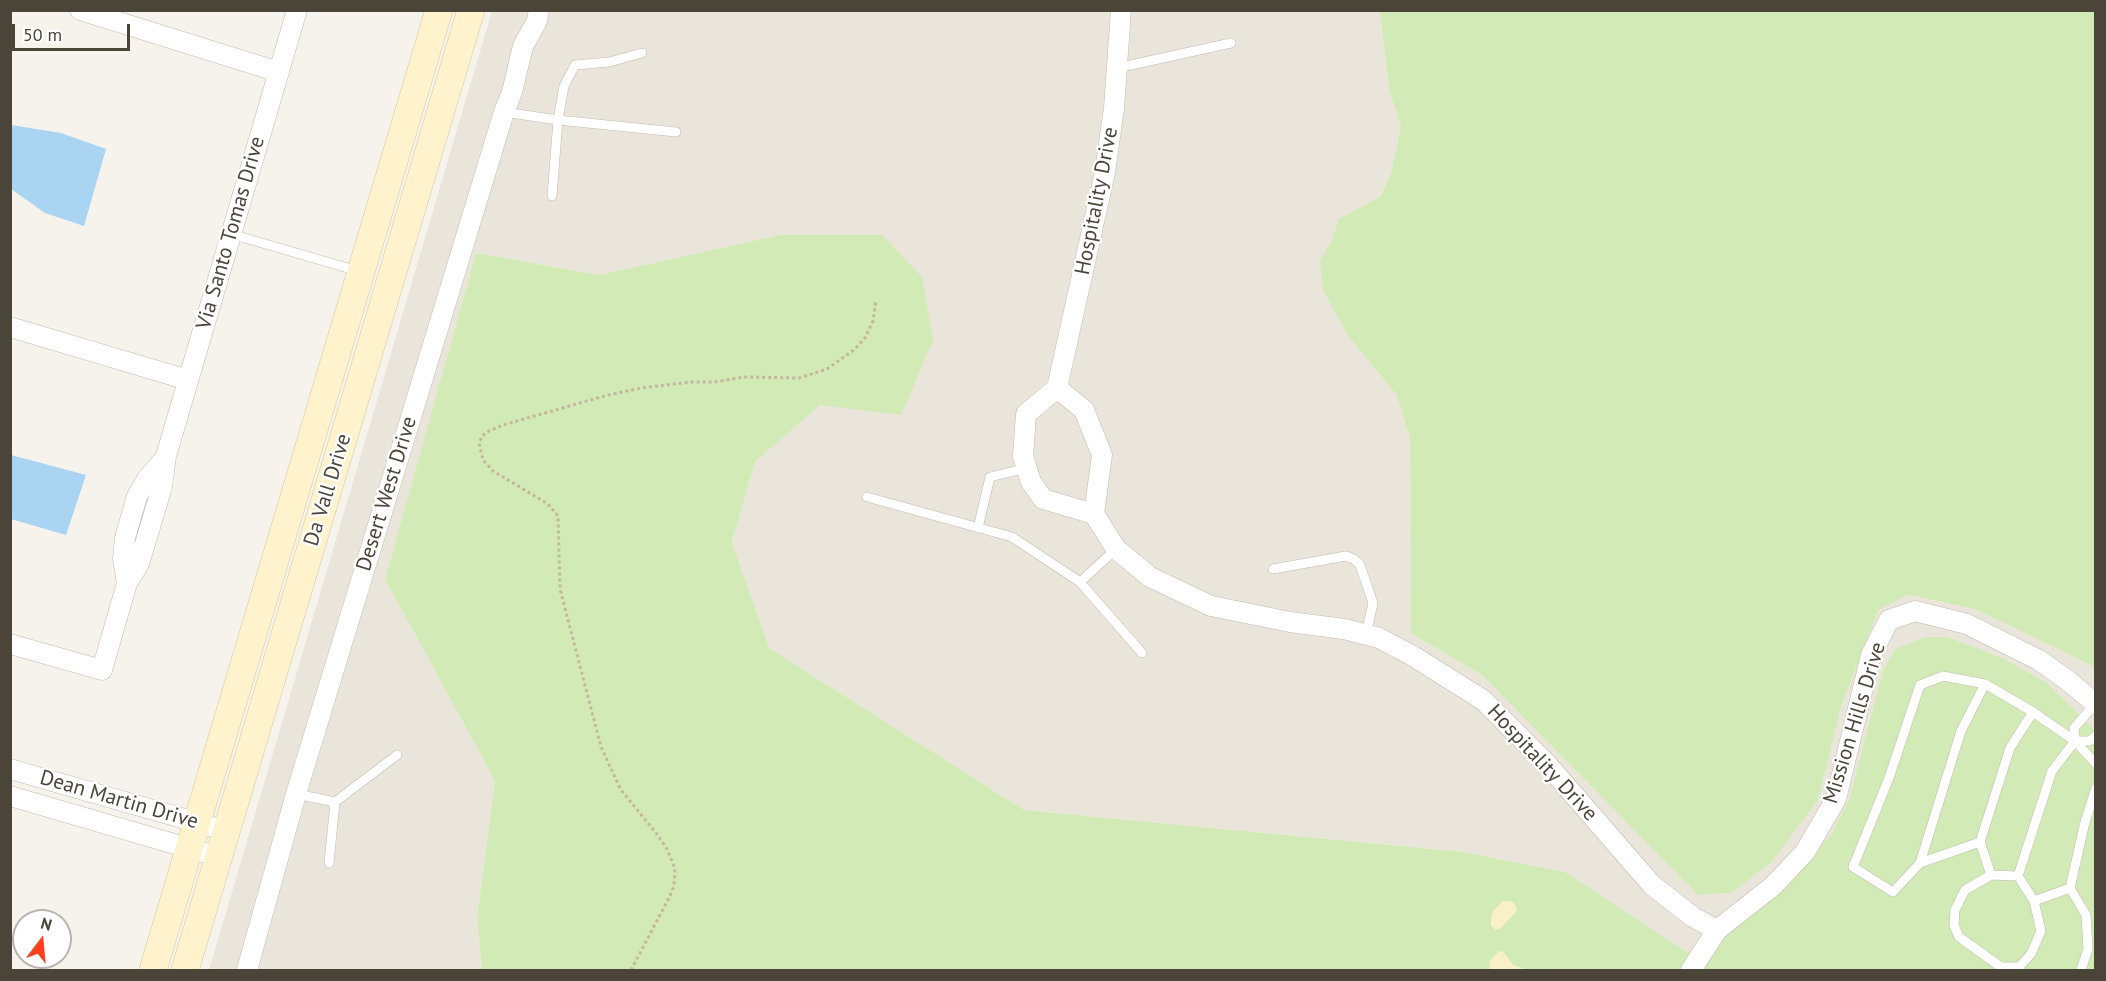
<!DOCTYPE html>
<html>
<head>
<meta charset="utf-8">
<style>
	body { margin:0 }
	#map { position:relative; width:2106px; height:981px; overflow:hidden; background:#f6f3ec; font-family:"PT Sans",sans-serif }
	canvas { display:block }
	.frame { position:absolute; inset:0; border:12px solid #4b4439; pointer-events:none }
	.north { position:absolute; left:12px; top:909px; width:60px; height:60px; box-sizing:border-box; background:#fff; border:2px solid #b7b4b0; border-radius:50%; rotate:16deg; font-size:16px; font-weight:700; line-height:24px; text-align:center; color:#4b4439 }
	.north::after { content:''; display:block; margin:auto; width:21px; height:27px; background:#fc3f1d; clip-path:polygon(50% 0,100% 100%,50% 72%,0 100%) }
	.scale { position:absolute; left:12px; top:24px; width:118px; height:27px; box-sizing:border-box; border:3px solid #4b4439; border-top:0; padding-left:8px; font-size:18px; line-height:21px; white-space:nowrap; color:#4b4439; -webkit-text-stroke:4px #fff; paint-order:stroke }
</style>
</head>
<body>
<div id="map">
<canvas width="2106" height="981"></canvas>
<div class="frame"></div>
<div class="north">N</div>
<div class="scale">50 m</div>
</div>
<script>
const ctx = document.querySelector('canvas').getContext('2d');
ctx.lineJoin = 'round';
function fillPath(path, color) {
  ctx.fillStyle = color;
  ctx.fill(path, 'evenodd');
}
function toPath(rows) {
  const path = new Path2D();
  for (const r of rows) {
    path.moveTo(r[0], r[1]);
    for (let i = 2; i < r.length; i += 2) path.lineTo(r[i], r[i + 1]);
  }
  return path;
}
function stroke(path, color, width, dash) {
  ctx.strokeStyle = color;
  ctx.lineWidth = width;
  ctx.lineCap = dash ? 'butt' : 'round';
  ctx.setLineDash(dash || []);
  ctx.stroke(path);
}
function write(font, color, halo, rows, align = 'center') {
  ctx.font = font + ' "PT Sans",sans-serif';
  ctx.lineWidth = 4.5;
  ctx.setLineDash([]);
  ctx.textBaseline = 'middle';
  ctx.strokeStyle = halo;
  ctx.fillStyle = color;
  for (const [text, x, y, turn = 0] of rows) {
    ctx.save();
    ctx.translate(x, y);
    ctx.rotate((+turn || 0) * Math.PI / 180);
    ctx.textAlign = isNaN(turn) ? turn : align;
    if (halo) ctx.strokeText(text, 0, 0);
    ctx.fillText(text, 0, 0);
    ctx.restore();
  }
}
fillPath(toPath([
	[492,11,1380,11,1389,89,1401,126,1391,173,1380,197,1338,219,1332,240,1320,260,1348,336,1396,394,1410,438,1411,633,1483,676,1698,895,1731,893,1771,863,1818,800,1841,707,1877,610,1907,595,1975,609,2095,667,2095,730,2047,683,2005,659,1948,637,1896,648,1883,670,1849,800,1830,836,1702,962,1565,872,1463,852,1024,810,769,648,732,542,755,462,820,405,780,235,599,275,476,253,385,579,495,781,477,918,482,970,209,970]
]), '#eae5da');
fillPath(toPath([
	[1380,11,2095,11,2095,667,1975,609,1908,595,1878,610,1841,707,1818,800,1771,863,1731,893,1698,895,1483,676,1411,633,1410,438,1396,394,1348,336,1323,290,1320,260,1332,240,1338,219,1380,197,1391,173,1401,126,1389,89],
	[780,235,882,235,922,277,933,340,901,415,820,405,755,462,732,542,769,648,1024,810,1463,852,1565,872,1702,962,1722,932,1793,871,1830,836,1849,800,1883,670,1896,648,1926,637,1948,637,2005,659,2047,683,2095,730,2095,970,482,970,477,918,495,781,385,579,476,253,599,275]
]), '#d2eab5');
fillPath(toPath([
	[1503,901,1510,901,1515,904,1517,909,1516,912,1500,929,1496,930,1491,926,1491,919,1493,911],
	[1503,951,1513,965,1526,970,1491,970,1489,966,1490,961,1498,952]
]), '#f9efc9');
fillPath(toPath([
	[11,125,61,133,106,149,84,226,45,213,11,189],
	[11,455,86,475,66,535,11,519]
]), '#a9d4f2');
const lane = toPath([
	[1117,68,1231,43],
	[504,112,558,120,676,132],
	[552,196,558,120,564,86,575,65,609,62,642,53],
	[231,234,358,271],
	[867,497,1012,537,1080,582,1142,653],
	[978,528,990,477,1027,468],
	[1273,569,1346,556,1354,559,1360,565,1373,603,1366,635],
	[1080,582,1116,549],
	[2075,741,2089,741,2096,736],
	[296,794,335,802,397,755],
	[1980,842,1920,863,1893,892,1853,867,1889,778,1920,685,1943,676,1985,684,2033,712],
	[329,863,335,802],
	[1920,863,1961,731,1985,684],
	[1991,875,2018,876,2034,901,2041,931,2031,954,2019,967,2001,967,1959,937,1954,925,1955,910,1965,890,1991,875],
	[1991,875,1980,842,2010,748,2033,712,2075,741,2096,764],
	[2018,876,2052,771,2075,741,2074,728,2095,704],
	[2034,901,2070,888],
	[2081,970,2088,949,2086,915,2070,888,2085,822,2096,788]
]);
const street = toPath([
	[80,10,279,72],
	[10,327,188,380],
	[1057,388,1105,172,1114,108,1121,10],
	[1094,514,1043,499,1031,482,1023,456,1026,414,1057,388,1084,410,1102,455,1094,514,1116,549,1150,577,1211,606,1290,622,1344,629,1379,638,1413,656,1483,700,1547,764,1652,885,1693,917,1717,930],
	[127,583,123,559,125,538,137,496,147,479,166,457],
	[10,644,102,670,127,583,139,564,162,487,166,456,297,10],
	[10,769,227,831],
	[10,796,219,857],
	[247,970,296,794,504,112,512,92,523,46,537,21,539,10],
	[1691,970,1717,930,1773,886,1805,852,1836,799,1871,655,1889,620,1915,611,1967,624,2039,660,2067,680,2096,704]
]);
const secondary = toPath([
	[153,970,439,10],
	[185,970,471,10]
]);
stroke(lane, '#c2bbae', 10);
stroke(street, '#c2bbae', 21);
stroke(secondary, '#d6c79b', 28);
stroke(toPath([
	[631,970,669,898,674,886,675,869,667,849,656,833,621,790,601,747,560,589,558,516,548,504,493,471,483,460,479,443,482,436,489,431,503,425,608,395,641,388,691,382,714,382,744,377,799,378,827,369,855,349,865,338,873,321,876,300]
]), '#c4b79f', 3, [3, 3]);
stroke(lane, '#fff', 9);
stroke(street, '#fff', 20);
stroke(secondary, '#fff3cd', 27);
write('21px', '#4b4439', '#fff', [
	["Hospitality Drive",1097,201,-79],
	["Via Santo Tomas Drive",231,233,-74],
	["Da Vall Drive",328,490,-73],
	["Desert West Drive",387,494,-73],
	["Mission Hills Drive",1855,723,-73],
	["Hospitality Drive",1542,763,47],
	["Dean Martin Drive",119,800,16]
]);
</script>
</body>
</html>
